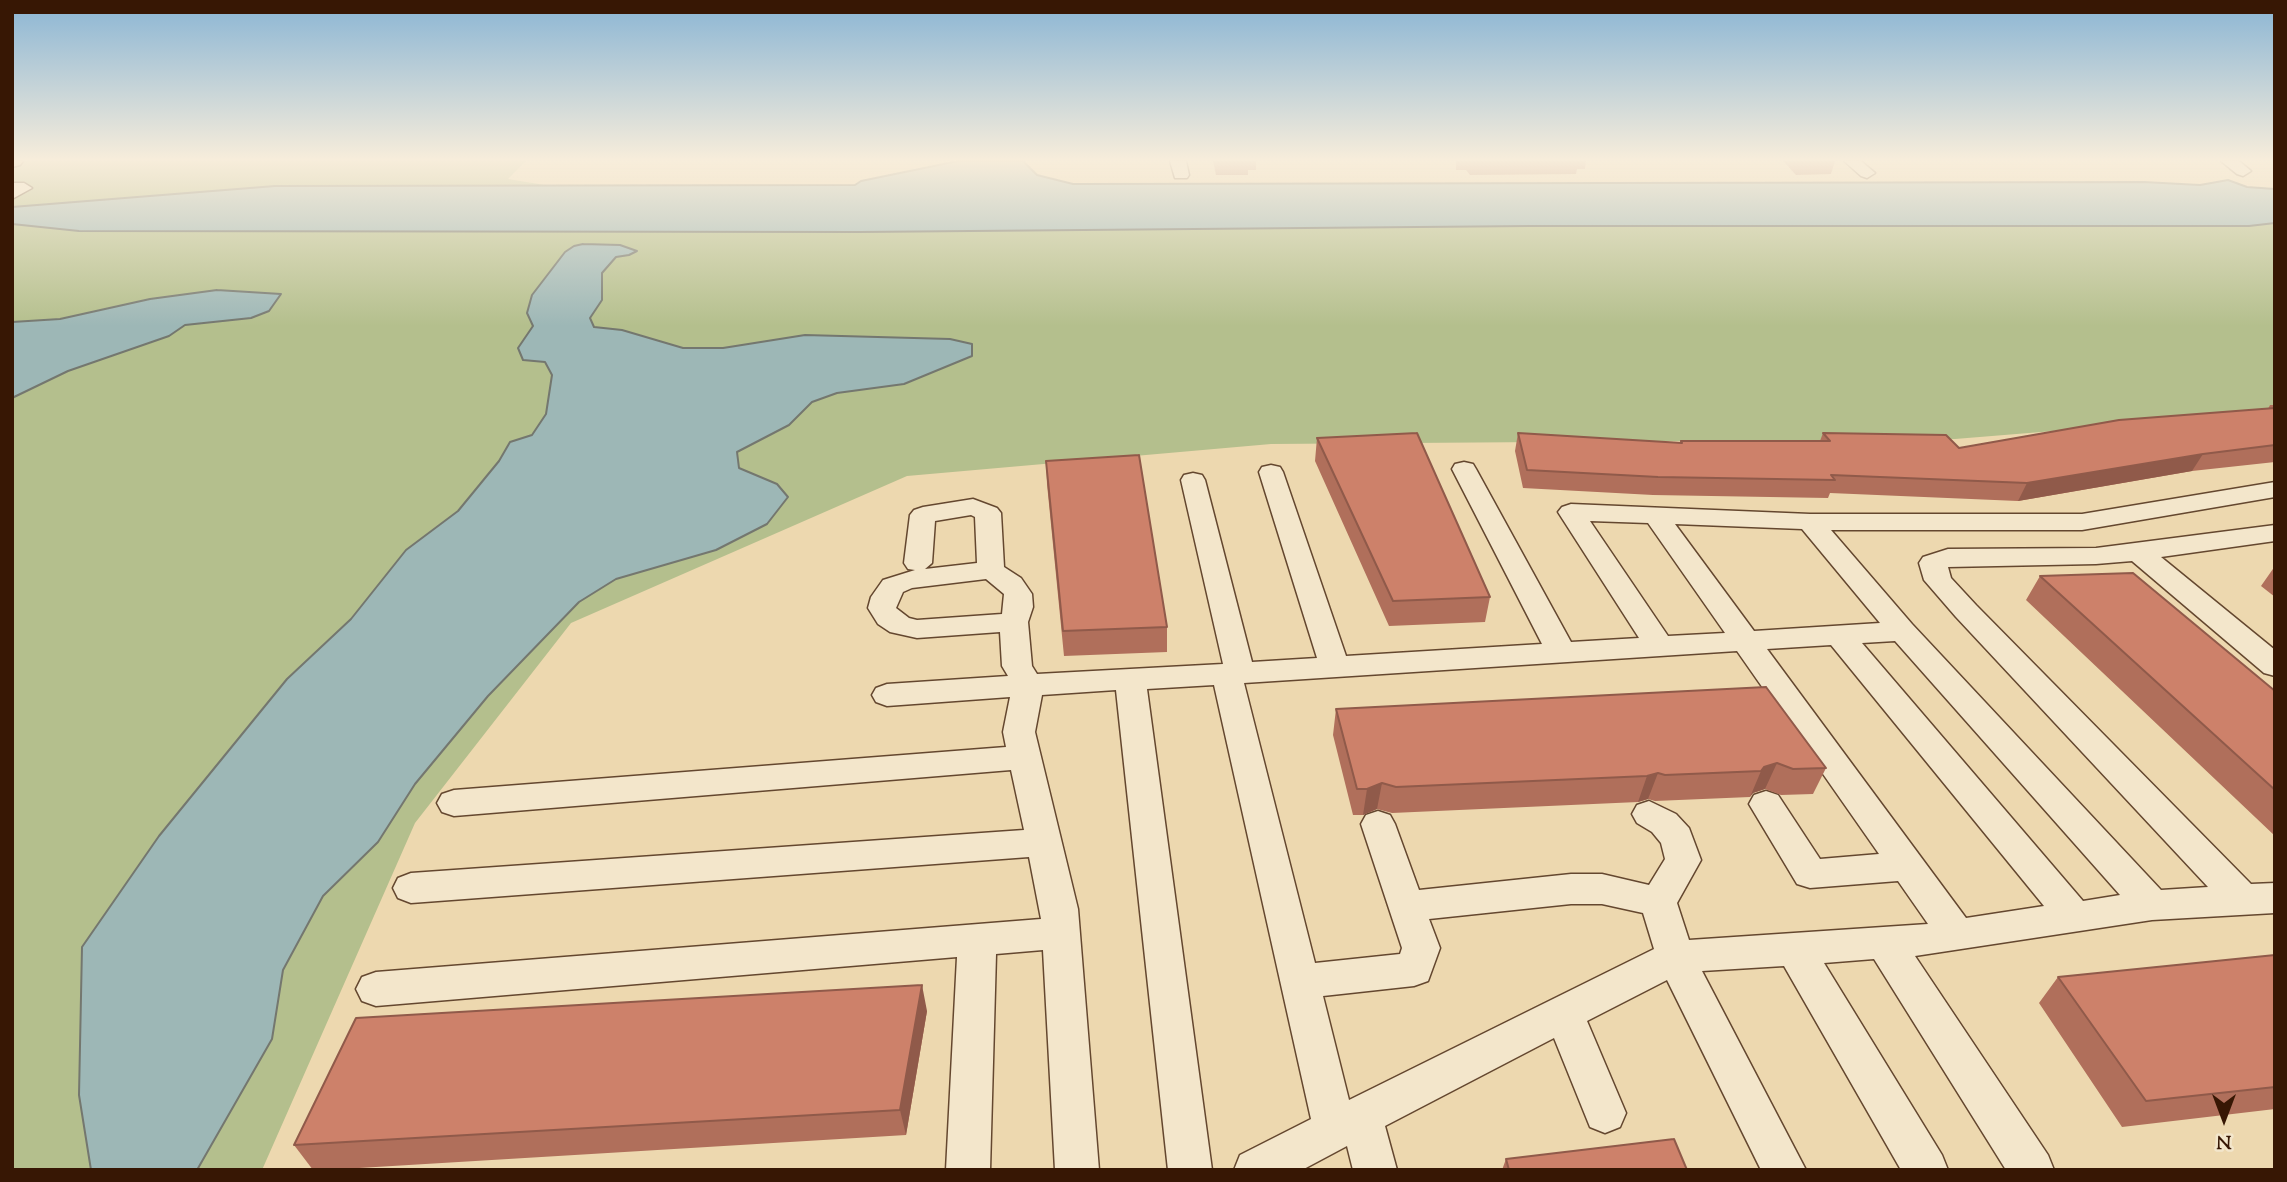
<!DOCTYPE html>
<html>
<head>
<meta charset="utf-8">
<style>
	body { margin:0 }
	#map { position:relative; width:2287px; height:1182px; overflow:hidden; background:#edd8af; font-family:"Sorts Mill Goudy",serif }
	canvas { display:block }
	.frame { position:absolute; inset:0; border:14px solid #371704; pointer-events:none }
	.north { position:absolute; left:2189px; top:1084px; width:70px; height:70px; -webkit-text-stroke:5px #f3e6cb; paint-order:stroke; rotate:180deg; font-size:19px; font-weight:700; line-height:28px; text-align:center; color:#371704 }
	.north::after { content:''; display:block; margin:auto; width:24px; height:32px; background:#371704; clip-path:polygon(50% 0,100% 100%,50% 72%,0 100%) }
</style>
</head>
<body>
<div id="map">
<canvas width="2287" height="1182"></canvas>
<div class="frame"></div>
<div class="north">N</div>
</div>
<script>
const ctx = document.querySelector('canvas').getContext('2d');
ctx.lineJoin = 'round';
function fillPath(path, color) {
  ctx.fillStyle = color;
  ctx.fill(path, 'evenodd');
}
function toPath(rows) {
  const path = new Path2D();
  for (const r of rows) {
    path.moveTo(r[0], r[1]);
    for (let i = 2; i < r.length; i += 2) path.lineTo(r[i], r[i + 1]);
  }
  return path;
}
function stroke(path, color, width, dash) {
  ctx.strokeStyle = color;
  ctx.lineWidth = width;
  ctx.lineCap = dash ? 'butt' : 'round';
  ctx.setLineDash(dash || []);
  ctx.stroke(path);
}
fillPath(toPath([
	[19,161,526,161,508,179,551,186,275,186,12,207,12,164],
	[2275,223,2275,413,1955,439,1271,444,907,476,571,623,415,823,262,1170,12,1170,12,224,79,231,860,232,1528,226,2249,226]
]), '#b4bf8d');
const water = toPath([
	[958,161,1023,161,1037,175,1073,184,2144,182,2200,185,2228,180,2247,187,2275,189,2275,223,2249,226,1528,226,860,232,79,231,12,224,12,207,275,186,855,185,861,181,958,161],
	[583,244,620,245,637,251,629,255,616,257,602,273,602,300,590,318,594,327,622,330,683,348,723,348,805,335,950,339,972,344,972,356,904,384,837,393,812,402,789,425,737,452,739,468,777,484,788,497,767,524,716,550,616,579,579,602,488,696,415,784,378,842,323,896,283,970,272,1039,197,1170,91,1170,79,1095,82,947,159,836,287,679,351,619,406,550,458,511,499,461,510,442,532,435,546,414,552,375,545,362,523,360,518,348,533,326,527,313,532,295,565,252,574,246,583,244],
	[217,290,281,294,269,311,251,318,185,325,169,336,68,371,12,398,12,322,60,319,150,299,217,290]
]);
fillPath(water, '#9db7b6');
stroke(water, '#74776f', 2);
const minor = toPath([
	[1170,161,1186,161,1189,175,1187,178,1175,178,1170,161],
	[1844,161,1861,161,1875,173,1867,178,1861,176,1844,161],
	[2221,161,2239,161,2251,171,2243,176,2237,174,2221,161],
	[12,183,24,183,32,188,12,199,12,183],
	[1464,462,1473,464,1476,469,1571,642,1639,638,1558,512,1562,507,1571,504,1810,514,2082,514,2275,482,2275,497,2082,530,1831,530,1912,624,2161,890,2208,887,1956,617,1924,580,1919,563,1923,557,1948,549,2096,548,2275,525,2275,541,2161,557,2275,650,2275,676,2264,673,2132,561,2096,564,1948,567,1951,578,1976,605,2251,884,2275,883,2275,913,2152,920,1915,956,2048,1155,2054,1170,2006,1170,1874,959,1824,963,1942,1155,1948,1170,1901,1170,1784,966,1702,971,1806,1170,1761,1170,1667,980,1587,1021,1626,1113,1620,1127,1605,1133,1590,1127,1554,1038,1385,1126,1397,1170,1353,1170,1347,1146,1302,1170,1234,1170,1240,1155,1311,1119,1214,685,1147,689,1212,1170,1168,1170,1116,690,1042,695,1035,732,1078,909,1099,1170,1055,1170,1043,950,996,954,990,1170,946,1170,957,957,376,1006,362,1001,356,989,362,977,376,972,1041,919,1029,857,411,903,398,898,393,888,398,878,411,873,1024,830,1011,770,454,816,442,812,437,803,442,794,454,790,1006,747,1003,732,1010,697,887,706,876,702,872,695,876,688,887,684,1008,676,1002,666,1000,632,917,638,890,632,878,624,868,608,871,597,883,580,915,570,908,569,904,563,910,515,914,510,923,507,973,499,997,508,1001,513,1004,567,1021,578,1032,594,1033,607,1028,622,1032,666,1037,674,1223,664,1181,480,1184,475,1193,473,1202,475,1205,480,1252,662,1317,658,1259,472,1262,467,1271,465,1280,467,1283,472,1346,656,1542,644,1452,469,1455,464,1464,462],
	[971,515,975,517,977,563,925,569,932,563,935,521,971,515],
	[1590,521,1648,523,1725,633,1668,636,1590,521],
	[1675,524,1802,529,1880,623,1754,631,1675,524],
	[986,579,1004,594,1002,614,917,620,909,618,896,608,903,592,912,588,986,579],
	[1895,641,2120,895,2083,901,1862,643,1895,641],
	[1831,645,2044,906,1966,918,1767,649,1831,645],
	[1737,651,1879,854,1820,859,1778,795,1766,791,1754,795,1749,804,1797,884,1810,888,1898,881,1928,924,1689,940,1677,903,1701,860,1689,828,1676,814,1649,801,1637,805,1632,814,1637,823,1652,832,1661,843,1665,859,1649,885,1602,874,1571,874,1419,890,1395,824,1390,815,1378,811,1366,815,1361,824,1402,948,1400,954,1315,963,1244,683,1737,651],
	[1571,904,1602,904,1643,913,1654,949,1349,1100,1323,996,1414,986,1428,981,1440,948,1429,919,1571,904]
]);
const major = toPath([
	[12,161,23,161,20,165,12,167,12,161]
]);
stroke(minor, '#64472f', 3);
stroke(major, '#371704', 3);
fillPath(minor, '#f3e6cb');
fillPath(major, '#e6bc78');
fillPath(toPath([
	[1213,161,1256,161,1256,170,1248,170,1248,175,1216,175],
	[1456,161,1586,161,1585,169,1577,169,1576,174,1470,175,1466,170,1456,170],
	[1783,161,1835,161,1831,174,1796,175],
	[2270,405,2275,405,2275,462,2192,471,2018,501,1830,493,1828,498,1653,495,1523,488,1515,451,1518,433,1680,443,1681,441,1820,441,1823,433,1959,448,2268,409],
	[1317,438,1490,597,1485,622,1389,626,1315,461],
	[1046,461,1167,627,1167,652,1064,656,1047,484],
	[2275,566,2275,597,2261,586],
	[2040,576,2275,691,2275,836,2026,600],
	[1336,709,1826,768,1813,794,1781,795,1765,789,1753,793,1750,797,1655,801,1648,799,1638,802,1392,813,1377,809,1363,815,1353,815,1333,735],
	[2275,955,2275,1109,2122,1127,2039,1003,2058,977],
	[927,1011,906,1135,326,1170,313,1170,294,1145],
	[1506,1159,1687,1170,1502,1170]
]), '#b06f5b');
fillPath(toPath([
	[2203,454,2192,471,2018,501,2027,483],
	[1777,763,1765,789,1753,793,1750,797,1761,771,1764,767],
	[1658,773,1648,799,1638,802,1647,776],
	[1382,783,1377,809,1363,815,1367,789],
	[922,985,927,1011,906,1135,900,1110]
]), '#905a4a');
const building = toPath([
	[2275,408,2275,445,2203,454,2027,483,1831,475,1835,480,1658,477,1527,470,1518,433,1682,443,1681,441,1830,441,1823,433,1946,435,1959,448,2119,420,2275,408],
	[1417,433,1490,597,1393,601,1317,438,1417,433],
	[1139,455,1167,627,1063,631,1046,461,1139,455],
	[2133,573,2275,691,2275,790,2040,576,2133,573],
	[1766,687,1826,768,1793,769,1777,763,1764,767,1761,771,1665,775,1658,773,1647,776,1396,787,1382,783,1367,789,1357,789,1336,709,1766,687],
	[2275,955,2275,1087,2146,1101,2058,977,2275,955],
	[922,985,900,1110,294,1145,356,1018,922,985],
	[1674,1139,1687,1170,1509,1170,1506,1159,1674,1139]
]);
fillPath(building, '#cd816a');
stroke(building, '#905a4a', 2);
const sky = ctx.createLinearGradient(0, 0, 0, 326);
sky.addColorStop(0, '#8ab5d4');
sky.addColorStop(0.49, '#f7eddb');
sky.addColorStop(1, '#f7eddb00');
ctx.fillStyle = sky;
ctx.fillRect(0, 0, 2287, 326);
</script>
</body>
</html>
